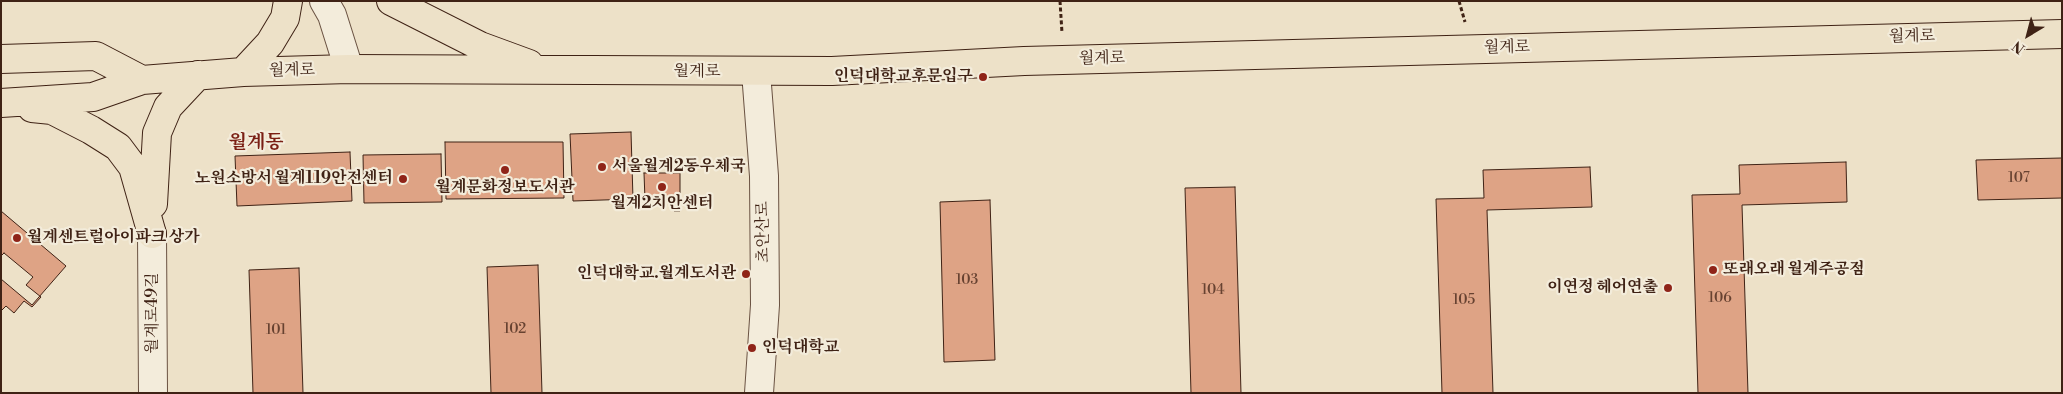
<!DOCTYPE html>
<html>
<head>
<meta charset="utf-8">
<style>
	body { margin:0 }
	#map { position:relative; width:2063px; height:394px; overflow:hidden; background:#ede1c8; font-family:"Libre Bodoni",serif }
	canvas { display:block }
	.frame { position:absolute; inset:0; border:2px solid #3f2215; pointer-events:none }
	.north { position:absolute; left:2003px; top:10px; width:50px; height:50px; -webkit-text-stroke:4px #f3ecdb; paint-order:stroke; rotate:217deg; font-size:14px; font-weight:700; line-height:20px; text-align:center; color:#3f2215 }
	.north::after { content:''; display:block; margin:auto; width:18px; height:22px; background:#3f2215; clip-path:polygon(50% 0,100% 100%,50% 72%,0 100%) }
</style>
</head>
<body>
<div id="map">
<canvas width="2063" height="394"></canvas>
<div class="frame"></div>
<div class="north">N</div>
</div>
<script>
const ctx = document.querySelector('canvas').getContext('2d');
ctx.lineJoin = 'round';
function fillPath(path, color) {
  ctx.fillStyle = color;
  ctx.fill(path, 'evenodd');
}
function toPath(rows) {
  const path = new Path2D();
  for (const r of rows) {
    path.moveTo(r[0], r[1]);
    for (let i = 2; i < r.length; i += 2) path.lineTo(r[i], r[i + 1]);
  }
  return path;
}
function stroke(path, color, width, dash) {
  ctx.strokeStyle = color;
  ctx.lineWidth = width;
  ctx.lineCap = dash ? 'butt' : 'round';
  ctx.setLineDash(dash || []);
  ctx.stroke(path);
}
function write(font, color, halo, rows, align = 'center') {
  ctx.font = font + ' "Libre Bodoni","Noto Serif KR",serif';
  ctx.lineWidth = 4.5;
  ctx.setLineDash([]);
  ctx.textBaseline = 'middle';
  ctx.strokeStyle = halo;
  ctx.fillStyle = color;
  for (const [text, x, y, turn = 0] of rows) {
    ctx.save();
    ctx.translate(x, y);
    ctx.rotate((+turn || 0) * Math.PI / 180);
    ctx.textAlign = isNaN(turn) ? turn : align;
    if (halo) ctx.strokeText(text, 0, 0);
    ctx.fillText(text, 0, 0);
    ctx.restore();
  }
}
const building = toPath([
	[631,132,633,199,573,201,570,134,631,132],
	[445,142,563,142,564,198,446,199,445,142],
	[350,152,352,201,237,206,235,156,350,152],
	[441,154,442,202,364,203,363,155,441,154],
	[2062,158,2062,198,1978,200,1976,160,2062,158],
	[1846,162,1847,202,1742,205,1748,393,1698,393,1692,195,1740,194,1739,165,1846,162],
	[1590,167,1592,207,1487,210,1493,393,1442,393,1436,199,1484,198,1483,170,1590,167],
	[644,173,680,173,680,211,674,211,673,200,645,200,644,173],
	[1235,187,1241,393,1191,393,1185,188,1235,187],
	[990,200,995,360,944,362,940,202,990,200],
	[1,211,66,266,32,305,1,279,1,211],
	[4,253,33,277,26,285,41,297,32,307,24,301,14,313,6,306,1,311,1,256,4,253],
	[538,265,542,393,491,393,487,267,538,265],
	[299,268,303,393,253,393,249,270,299,268]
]);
fillPath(building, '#dea385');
stroke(building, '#3f2215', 1);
const minor = toPath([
	[324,1,332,15,349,69],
	[756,72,764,176,765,305,759,393],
	[152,234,153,393]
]);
const major = toPath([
	[391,1,480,46,529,64],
	[1,59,96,56,142,80],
	[243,72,270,43,285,18,288,1],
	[1,103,93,97,142,80,243,72,349,69,832,71,1024,61,2062,34],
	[32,108,52,110,91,130,118,147,133,167,152,234],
	[153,204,157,133,168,107,198,75]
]);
stroke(minor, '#6a5242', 30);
stroke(major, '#3f2215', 30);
stroke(toPath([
	[1060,1,1062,33],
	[1459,1,1465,22]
]), '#3f2215', 3, [4, 2.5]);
stroke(minor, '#f3ecdb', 28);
stroke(major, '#ede1c8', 28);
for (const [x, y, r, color] of [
	[983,77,5,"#8f2418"],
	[602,167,5,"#8f2418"],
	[505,170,5,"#8f2418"],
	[403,179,5,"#8f2418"],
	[662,187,5,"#8f2418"],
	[17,238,5,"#8f2418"],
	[1713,270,5,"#8f2418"],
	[746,274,5,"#8f2418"],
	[1668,288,5,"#8f2418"],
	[752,348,5,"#8f2418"]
]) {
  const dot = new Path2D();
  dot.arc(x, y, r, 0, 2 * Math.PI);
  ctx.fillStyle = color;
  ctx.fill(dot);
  stroke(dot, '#f3ecdb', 2);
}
write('14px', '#674231', null, [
	["107",2019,179],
	["103",967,281],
	["104",1213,291],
	["106",1720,299],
	["105",1464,301],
	["102",515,330],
	["101",276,331]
]);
write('16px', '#3f2215', '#f3ecdb', [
	["월계로",1912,37,-1],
	["월계로",1507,48,-1],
	["월계로",1102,59,-1],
	["월계로",292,71,-1],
	["월계로",697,72],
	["초안산로",764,232,-91],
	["월계로49길",153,313,-90]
]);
write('bold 16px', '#3f2215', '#f3ecdb', [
	["인덕대학교후문입구",973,77],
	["서울월계2동우체국",612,167,"left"],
	["노원소방서 월계119안전센터",393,179],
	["월계문화정보도서관",505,188,"center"],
	["월계2치안센터",662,204,"center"],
	["월계센트럴아이파크 상가",27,238,"left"],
	["또래오래 월계주공점",1723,270,"left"],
	["인덕대학교.월계도서관",736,274],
	["이연정 헤어연출",1658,288],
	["인덕대학교",762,348,"left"]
], 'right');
write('bold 19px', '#7a1f14', '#f3ecdb', [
	["월계동",256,143]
]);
</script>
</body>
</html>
